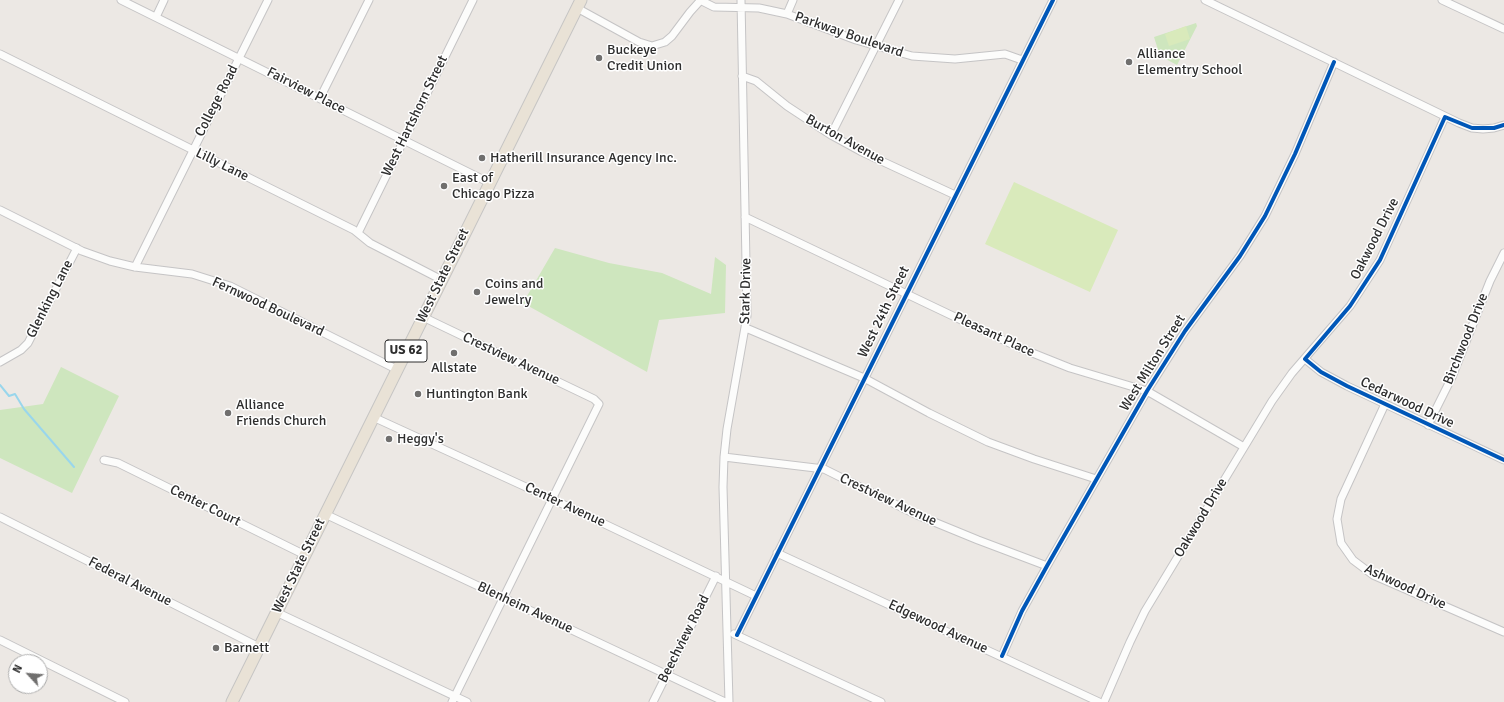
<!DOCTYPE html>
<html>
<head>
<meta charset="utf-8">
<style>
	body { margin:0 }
	#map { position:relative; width:1504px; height:702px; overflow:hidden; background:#ece8e4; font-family:Signika,sans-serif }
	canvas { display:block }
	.north { position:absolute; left:8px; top:654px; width:40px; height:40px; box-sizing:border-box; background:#fff; border:1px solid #ababab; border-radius:50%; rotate:296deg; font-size:11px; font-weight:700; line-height:16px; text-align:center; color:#2e2e2e }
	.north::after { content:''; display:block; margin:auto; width:14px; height:18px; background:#706f6e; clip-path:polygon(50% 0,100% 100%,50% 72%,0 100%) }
</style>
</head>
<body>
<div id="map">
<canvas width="1504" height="702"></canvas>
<div class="north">N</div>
</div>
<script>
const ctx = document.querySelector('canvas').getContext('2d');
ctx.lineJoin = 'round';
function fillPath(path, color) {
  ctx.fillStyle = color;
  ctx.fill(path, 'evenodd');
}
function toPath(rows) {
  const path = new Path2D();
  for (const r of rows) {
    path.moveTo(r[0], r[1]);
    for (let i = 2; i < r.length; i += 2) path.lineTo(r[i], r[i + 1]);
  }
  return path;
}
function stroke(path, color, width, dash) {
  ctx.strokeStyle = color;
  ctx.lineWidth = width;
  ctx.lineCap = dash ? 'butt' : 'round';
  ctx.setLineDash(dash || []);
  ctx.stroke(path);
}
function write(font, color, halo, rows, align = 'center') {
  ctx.font = font + ' Signika,sans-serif';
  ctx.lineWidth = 3;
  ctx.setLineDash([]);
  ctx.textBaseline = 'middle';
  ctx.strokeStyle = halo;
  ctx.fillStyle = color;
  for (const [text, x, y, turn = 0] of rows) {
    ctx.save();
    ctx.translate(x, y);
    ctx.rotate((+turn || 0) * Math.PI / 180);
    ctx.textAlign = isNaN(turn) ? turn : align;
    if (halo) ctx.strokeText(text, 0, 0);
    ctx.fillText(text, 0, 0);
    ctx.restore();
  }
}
fillPath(toPath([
	[1196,23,1197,26,1177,65,1160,56,1154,37],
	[555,248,609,263,662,273,711,294,715,257,726,265,725,313,659,320,647,372,523,303],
	[61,367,119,396,72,493,0,458,0,410,43,404]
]), '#cee6be');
fillPath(toPath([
	[1186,26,1190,39,1169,46,1165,34],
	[1014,182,1118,230,1090,292,985,244]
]), '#d9eabb');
stroke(toPath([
	[0,385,9,396,15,394,24,409,74,467]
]), '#99d6ec', 2);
const minor = toPath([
	[121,0,490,183],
	[700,0,714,7,759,8,787,14,856,40,912,56,955,59,1005,54,1022,60],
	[1205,0,1459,123,1472,128,1483,129,1494,128,1504,125],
	[1442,0,1504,29],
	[577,8,639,42,652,46,665,42,672,36,690,12,700,1],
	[787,14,793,0],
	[156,17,164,0],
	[0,54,354,230,370,243,442,280],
	[742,76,756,81,787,106,831,135,862,152,955,195],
	[320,98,369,0],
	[831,135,899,0],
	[0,210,82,251,110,261,135,267,192,274,230,286,396,369],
	[745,217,1020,348,1070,368,1147,391,1244,447],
	[358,233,473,0],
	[135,267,268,0],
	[423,317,594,399,599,404,452,702],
	[746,328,864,378,929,413,988,442,1034,459,1096,479],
	[1305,359,1321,372,1347,386,1504,460],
	[0,362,21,350,28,343,77,248],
	[1385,404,1341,499,1337,519,1341,543,1353,560,1373,575,1504,632],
	[373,417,552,499,756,596],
	[1428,425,1452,377,1490,281,1504,253],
	[724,457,824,469,917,515,978,540,1047,566],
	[104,460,118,463,305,555],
	[325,514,725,702],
	[0,517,259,647],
	[777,553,1099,702],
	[276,612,467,702],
	[734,634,881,702],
	[737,635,1053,0],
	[0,640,125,702],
	[1002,656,1022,611,1047,566,1147,391,1185,331,1240,256,1265,216,1295,154,1334,62],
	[653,702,716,576],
	[729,702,723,487,724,457,727,429,747,316,741,0],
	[1104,702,1130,642,1145,611,1272,401,1292,373,1350,306,1380,260,1445,117]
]);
const trunk = toPath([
	[232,702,581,0]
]);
stroke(minor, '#c5c4c5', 9);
stroke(trunk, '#c6c5c4', 13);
stroke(minor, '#fcfcfb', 7);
stroke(trunk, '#e9e2d6', 11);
stroke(toPath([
	[1504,125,1494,128,1472,128,1445,117,1380,260,1350,306,1305,359,1321,372,1347,386,1504,460],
	[737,635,1053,0],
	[1002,656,1022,611,1047,566,1147,391,1185,331,1240,256,1265,216,1295,154,1334,62]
]), '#0057b8', 4);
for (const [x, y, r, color] of [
	[599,58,4,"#706f6e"],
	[1129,62,4,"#706f6e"],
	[482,158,4,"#706f6e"],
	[444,186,4,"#706f6e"],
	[477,292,4,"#706f6e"],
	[454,353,4,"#706f6e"],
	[418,394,4,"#706f6e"],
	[228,413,4,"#706f6e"],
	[389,439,4,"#706f6e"],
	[216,648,4,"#706f6e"]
]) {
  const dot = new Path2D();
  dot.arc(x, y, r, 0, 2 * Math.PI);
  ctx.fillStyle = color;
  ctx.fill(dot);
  stroke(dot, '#fff', 1.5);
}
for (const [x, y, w] of [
	[406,351,42]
]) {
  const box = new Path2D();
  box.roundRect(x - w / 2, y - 11, w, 22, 3);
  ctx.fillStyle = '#fff';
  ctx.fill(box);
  stroke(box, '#2e2e2e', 1);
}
write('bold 13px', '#2e2e2e', null, [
	["US 62",406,351]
]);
write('14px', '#2e2e2e', '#fff', [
	["Parkway Boulevard",849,35,19],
	["Fairview Place",306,91,27],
	["College Road",217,101,-63],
	["West Hartshorn Street",415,116,-64],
	["Burton Avenue",845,140,29],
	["Lilly Lane",222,165,26],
	["Oakwood Drive",1375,239,-63],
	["West State Street",443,276,-64],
	["Stark Drive",746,291,-89],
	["Glenking Lane",50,299,-63],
	["Fernwood Boulevard",268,307,25],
	["West 24th Street",884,312,-64],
	["Pleasant Place",994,335,25],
	["Birchwood Drive",1466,339,-68],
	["Crestview Avenue",511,359,25],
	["West Milton Street",1153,363,-58],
	["Cedarwood Drive",1407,403,25],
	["Crestview Avenue",888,500,25],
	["Center Avenue",565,505,25],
	["Center Court",205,506,26],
	["Oakwood Drive",1201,518,-59],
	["West State Street",299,566,-64],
	["Federal Avenue",130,582,27],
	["Ashwood Drive",1405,587,25],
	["Blenheim Avenue",525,608,25],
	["Edgewood Avenue",938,627,25],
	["Beechview Road",684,639,-63]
]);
write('14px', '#2e2e2e', '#fff', [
	["Buckeye",607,50],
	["Credit Union",607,66],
	["Alliance",1137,54],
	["Elementry School",1137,70],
	["Hatherill Insurance Agency Inc.",490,158],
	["East of",452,178],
	["Chicago Pizza",452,194],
	["Coins and",485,284],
	["Jewelry",485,300],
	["Allstate",454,368,"center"],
	["Huntington Bank",426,394],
	["Alliance",236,405],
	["Friends Church",236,421],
	["Heggy's",397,439],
	["Barnett",224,648]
], 'left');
</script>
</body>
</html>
